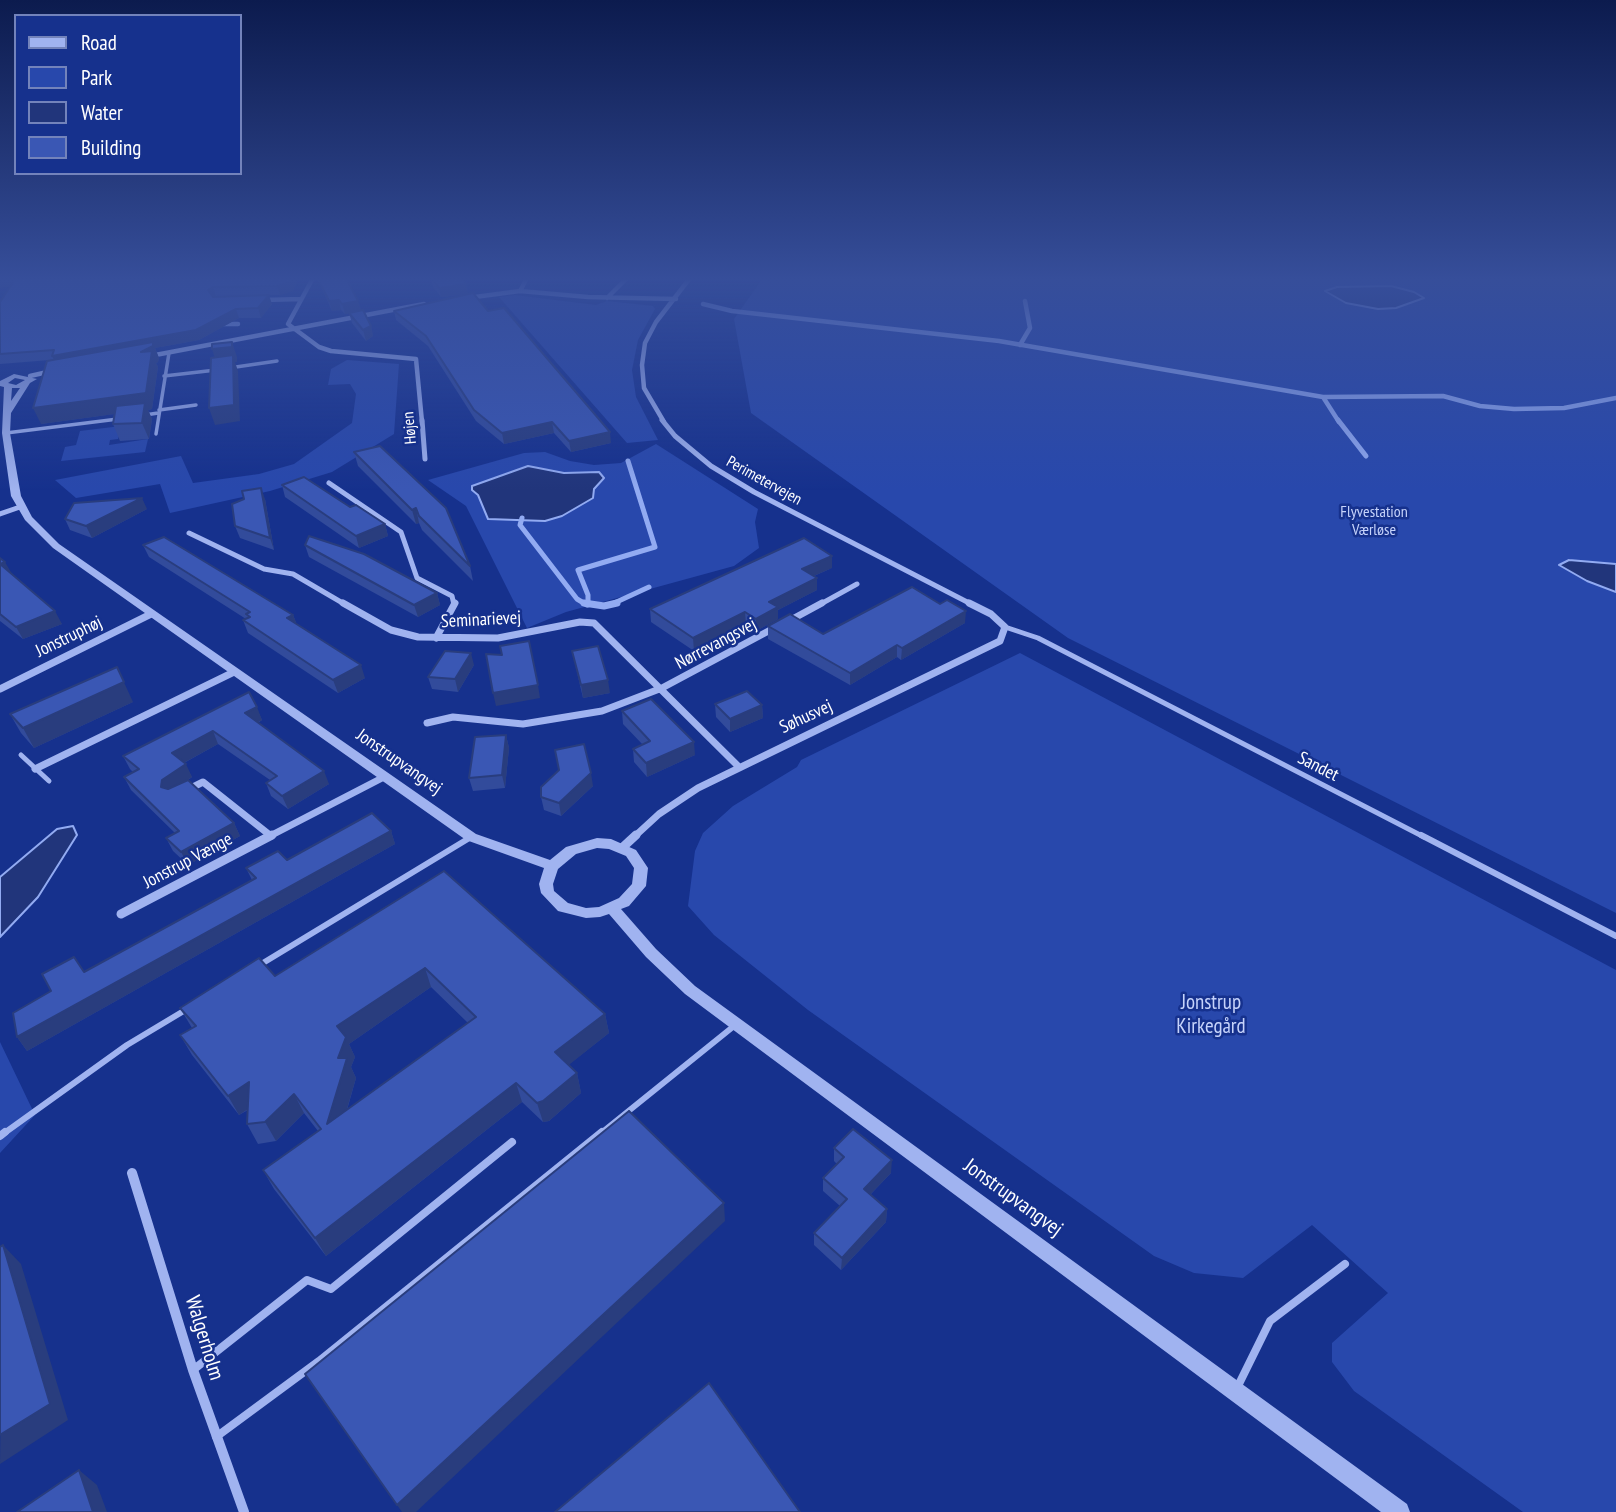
<!DOCTYPE html>
<html>
<head>
<meta charset="utf-8">
<style>
	body { margin:0 }
	#map { position:relative; width:1616px; height:1512px; overflow:hidden; background:#16318d; font-family:"PT Sans Narrow",sans-serif }
	canvas { display:block }
	.legend { position:absolute; left:14px; top:14px; width:228px; height:161px; box-sizing:border-box; background:#16318d; border:2px solid #7383bb; margin:0; padding:9px 12px; list-style:none; font-size:21px; color:#fff }
	.legend li { display:flex; align-items:center; gap:14px; height:35px }
	.legend b { width:35px; border:2px solid #7383bb }
</style>
</head>
<body>
<div id="map">
<canvas width="1616" height="1512"></canvas>
<ul class="legend">
<li><b style="height:9px;background:#a0b3f0"></b>Road</li>
<li><b style="height:19px;background:#2848ac"></b>Park</li>
<li><b style="height:19px;background:#21357b"></b>Water</li>
<li><b style="height:19px;background:#3a57b4"></b>Building</li>
</ul>
</div>
<script>
const ctx = document.querySelector('canvas').getContext('2d');
ctx.lineJoin = 'round';
function fillPath(path, color) {
  ctx.fillStyle = color;
  ctx.fill(path, 'evenodd');
}
function toPath(rows) {
  const path = new Path2D();
  for (const r of rows) {
    path.moveTo(r[0], r[1]);
    for (let i = 2; i < r.length; i += 2) path.lineTo(r[i], r[i + 1]);
  }
  return path;
}
function stroke(path, color, width, dash) {
  ctx.strokeStyle = color;
  ctx.lineWidth = width;
  ctx.lineCap = dash ? 'butt' : 'round';
  ctx.setLineDash(dash || []);
  ctx.stroke(path);
}
function write(font, color, halo, rows, align = 'center') {
  ctx.font = font + ' "PT Sans Narrow",sans-serif';
  ctx.lineWidth = 5;
  ctx.setLineDash([]);
  ctx.textBaseline = 'middle';
  ctx.strokeStyle = halo;
  ctx.fillStyle = color;
  for (const [text, x, y, turn = 0] of rows) {
    ctx.save();
    ctx.translate(x, y);
    ctx.rotate((+turn || 0) * Math.PI / 180);
    ctx.textAlign = isNaN(turn) ? turn : align;
    if (halo) ctx.strokeText(text, 0, 0);
    ctx.fillText(text, 0, 0);
    ctx.restore();
  }
}
fillPath(toPath([
	[763,278,1616,278,1616,913,1068,638,751,413,734,319],
	[515,295,596,305,607,301,653,306,655,309,638,340,632,370,636,397,658,440,627,443,499,297],
	[347,360,399,364,394,434,332,472,270,491,170,513,160,484,76,498,55,480,181,456,193,483,259,474,294,464,352,423,356,394,350,384,328,385,331,369],
	[121,426,118,439,110,440,109,445,148,439,145,452,61,461,65,447,76,445,80,431],
	[656,444,758,509,755,522,759,548,734,566,566,612,527,628,466,506,428,480,524,453,545,452,570,461,594,465,621,463],
	[1020,653,1616,970,1616,1512,1523,1512,1354,1391,1332,1362,1332,1343,1388,1293,1312,1225,1243,1278,1194,1273,1154,1256,808,1010,714,935,688,906,695,851,703,833,733,806,797,767,801,760],
	[0,1042,35,1115,0,1153]
]), '#2848ac');
const water = toPath([
	[1391,286,1414,292,1424,298,1396,308,1378,309,1346,303,1325,291,1337,287,1391,286],
	[528,466,564,473,599,472,604,478,594,489,593,498,562,516,545,521,488,519,478,495,472,490,472,486,528,466],
	[1569,560,1616,564,1616,592,1587,581,1559,565,1569,560],
	[73,826,77,835,38,897,0,937,0,877,57,829,73,826]
]);
fillPath(water, '#21357b');
stroke(water, '#92abf2', 2);
stroke(toPath([
	[703,304,732,311,999,341,1323,397,1443,396,1480,406,1514,409,1564,408,1616,398],
	[218,324,238,324],
	[1020,345,1030,328,1025,301],
	[1323,397,1339,422]
]), '#92abf2', 4.5);
stroke(toPath([
	[1338,420,1366,456],
	[522,518,520,525,577,599,587,605],
	[588,605,588,595,578,570,655,547,628,461],
	[610,605,649,587]
]), '#92abf2', 5);
stroke(toPath([
	[584,603,604,606,617,603]
]), '#92abf2', 7);
stroke(toPath([
	[229,368,277,361],
	[164,376,216,370],
	[159,410,196,405],
	[145,415,158,413],
	[6,433,118,419],
	[156,434,169,353]
]), '#a0b3f0', 3.5);
stroke(toPath([
	[1005,627,1038,638,1424,837],
	[21,755,49,781]
]), '#a0b3f0', 5);
stroke(toPath([
	[1421,835,1616,936],
	[258,966,471,837],
	[3,1134,127,1045,187,1009],
	[600,1134,734,1026]
]), '#a0b3f0', 6);
stroke(toPath([
	[0,1136,5,1132],
	[193,1370,307,1280,331,1289,512,1142],
	[1237,1388,1270,1321,1345,1264],
	[216,1437,319,1361,602,1132]
]), '#a0b3f0', 8);
stroke(toPath([
	[313,278,288,324,319,347,331,351,416,359,422,422],
	[520,291,527,278],
	[467,298,520,291,588,297,676,299],
	[607,298,627,278],
	[262,300,301,299],
	[150,356,424,304],
	[30,376,52,371],
	[664,422,644,388,642,365,645,343,656,322,690,278]
]), '#a0b3f0', 4.5);
stroke(toPath([
	[422,420,425,459],
	[662,420,675,436,711,466,754,492,973,605],
	[329,483,401,532,417,578,452,596,454,605],
	[0,514,20,507],
	[189,533,264,569,293,574,346,605],
	[819,605,857,584]
]), '#a0b3f0', 5);
stroke(toPath([
	[343,603,391,630,418,637,498,638,580,622,594,623,738,766],
	[787,622,822,603],
	[436,638,455,603],
	[0,689,151,614],
	[427,723,453,717,523,724,602,711,662,688,776,627],
	[35,769,234,672],
	[187,790,203,782,271,836],
	[268,837,384,777],
	[634,837,659,814,698,788,1000,641,1005,627,991,614,969,603]
]), '#a0b3f0', 7);
stroke(toPath([
	[623,847,636,835],
	[121,914,272,835]
]), '#a0b3f0', 9);
stroke(toPath([
	[132,1173,193,1370,244,1512]
]), '#a0b3f0', 10);
fillPath(toPath([
	[14,374,37,379,30,383,11,413,10,433,21,496,32,517,59,544,476,834,550,860,566,847,597,838,611,839,636,850,648,868,646,886,629,906,621,909,656,949,695,986,1407,1504,1410,1512,1381,1512,685,994,646,957,609,914,600,917,586,918,558,911,541,893,539,884,544,868,466,840,53,548,25,520,11,496,2,433,4,387,0,386,0,381,14,374],
	[15,378,25,380,16,385,8,383,15,378],
	[12,388,20,388,11,401,12,388],
	[597,848,609,849,626,856,634,868,632,884,619,898,599,907,586,908,568,903,554,891,553,884,558,869,576,854,597,848]
]), '#a0b3f0');
fillPath(toPath([
	[0,278,299,278,293,291,280,295,216,296,272,304,261,318,239,318,199,340,155,348,159,358,158,362,156,363,158,367,152,409,148,410,152,419,149,439,120,441,113,424,114,414,41,424,50,360,0,364,0,302,10,287],
	[317,278,346,278,358,301,361,311,371,326,373,336,366,341,352,323,349,313,345,314,341,310,332,311],
	[431,278,466,284,468,294,441,297,433,287],
	[394,311,488,311,611,443,571,452,554,433,504,444,476,421,428,346,396,320],
	[380,446,470,566,473,581,422,530,419,523,416,524,358,466,354,452],
	[282,485,350,507,385,524,388,536,359,548,285,497],
	[244,499,265,499,274,550,240,538,235,526],
	[147,509,92,538,70,530,65,519],
	[143,545,293,615,297,625,365,678,338,693,248,633,243,620,246,619,149,557],
	[305,545,437,593,440,605,418,617,309,557],
	[0,558,11,573,62,624,23,639,0,621],
	[832,568,814,576,817,590,778,610,778,619,756,631,746,625,694,651,651,622,650,609],
	[965,623,901,660,897,657,850,685,768,639,768,626,823,634],
	[572,651,610,693,583,698],
	[474,665,458,692,432,689,428,677],
	[249,692,262,720,258,723,329,784,288,809,271,796,266,783,270,780,218,744,184,763,192,777,188,780,234,823,240,836,188,865,173,851,166,838,175,833,131,790,124,777,133,772,130,769,123,756],
	[133,702,34,748,21,733,10,714],
	[715,704,762,705,763,718,730,732,716,717],
	[622,711,695,755,647,777,634,762,633,749,643,745,623,724],
	[506,735,509,748,505,788,473,791,469,778],
	[555,750,593,786,561,816,544,810,541,797,559,770],
	[391,831,395,844,27,1051,17,1037,51,991,252,880,246,868,287,860],
	[444,871,605,1014,609,1033,568,1065,577,1073,581,1093,549,1121,543,1122,522,1102,326,1256,274,1189,263,1170,318,1131,304,1113,276,1141,258,1144,247,1124,248,1110,239,1115,192,1055,180,1035,192,1028,180,1008,275,976],
	[431,987,468,1023,347,1110,356,1078,351,1067,355,1057,349,1044],
	[834,1148,891,1173,870,1195,887,1209,886,1222,841,1270,814,1245,814,1233,840,1206,823,1191,823,1178,837,1164,834,1161]
]), '#324b9b');
fillPath(toPath([
	[17,278,20,286,0,288,0,279],
	[292,278,299,278,293,291,280,295,277,286],
	[466,284,468,294,441,297,439,288],
	[213,287,216,296,212,299,208,290],
	[269,295,272,304,261,318,258,308],
	[339,300,341,310,332,311,329,301],
	[358,301,361,311,345,314,342,304],
	[236,309,239,318,199,340,155,348,159,358,158,362,156,363,158,367,152,409,148,410,152,419,149,439,142,423,144,410,41,424,33,408,57,366,52,356],
	[371,326,373,336,366,341,363,330],
	[232,342,237,357,237,362,235,362,238,371,240,421,215,425,209,408,217,365,212,349],
	[552,422,554,433,504,444,502,433],
	[610,432,611,443,571,452,569,441],
	[261,488,265,499,274,550,270,538],
	[142,498,147,509,92,538,86,526],
	[416,508,419,523,416,524,412,510],
	[385,524,388,536,359,548,356,536],
	[832,556,832,568,802,581,802,569],
	[5,562,12,574,0,564],
	[817,578,817,590,778,610,778,619,756,631,756,619,769,602],
	[437,593,440,605,418,617,414,605],
	[55,611,62,624,23,639,16,627],
	[966,611,965,623,901,660,902,648],
	[745,612,746,625,694,651,693,638],
	[293,615,298,627,287,618],
	[897,645,897,657,850,685,850,673],
	[471,653,474,665,458,692,455,679],
	[361,665,365,678,338,693,333,680],
	[117,667,133,702,34,748,23,728],
	[608,680,610,693,583,698,581,685],
	[538,685,540,698,496,706,493,693],
	[762,705,763,718,730,732,730,719],
	[257,707,262,720,251,726,245,713],
	[213,731,218,744,178,766,172,753],
	[506,735,509,748,505,788,502,775],
	[694,742,695,755,647,777,646,763],
	[186,764,192,777,168,793,161,787,162,780],
	[324,771,329,784,288,809,282,796],
	[591,773,593,786,561,816,559,803],
	[234,823,240,836,188,865,181,852],
	[391,831,395,844,27,1051,17,1037],
	[425,968,431,987,349,1044,355,1057,351,1067,356,1078,337,1143,327,1124,338,1058,337,1026],
	[605,1014,609,1033,560,1072,555,1052],
	[577,1073,581,1093,549,1121,543,1122,537,1103],
	[249,1082,260,1101,239,1115,228,1096],
	[516,1083,522,1102,326,1256,315,1238],
	[294,1094,304,1113,276,1141,265,1122],
	[892,1160,891,1173,863,1202,864,1189],
	[724,1203,725,1221,416,1512,402,1512,397,1505],
	[887,1209,886,1222,841,1270,842,1258],
	[3,1245,21,1264,68,1420,0,1464],
	[79,1470,97,1485,107,1512,93,1512]
]), '#293d7e');
const building = toPath([
	[16,278,292,278,290,282,277,286,213,287,208,290,213,297,269,295,258,308,236,309,196,330,52,356,54,350,0,354,0,302,16,278],
	[318,278,346,278,358,301,342,304,339,300,329,301,318,278],
	[432,278,462,278,466,284,439,288,432,278],
	[473,293,488,311,504,308,610,432,569,441,552,422,502,433,474,410,426,336,394,311,473,293],
	[363,310,371,326,363,330,349,313,363,310],
	[153,342,153,346,141,352,152,351,146,393,33,408,47,361,153,342],
	[232,342,232,347,212,349,212,344,232,342],
	[233,355,234,405,209,408,211,358,233,355],
	[145,403,142,423,113,424,116,406,145,403],
	[380,446,446,508,470,566,419,516,416,508,412,510,354,452,380,446],
	[304,477,350,507,356,505,385,524,356,536,282,485,304,477],
	[261,488,270,538,235,526,232,504,244,499,242,491,261,488],
	[142,498,86,526,65,519,74,503,142,498],
	[309,536,364,554,437,593,414,605,305,545,309,536],
	[164,537,293,615,287,618,361,665,333,680,243,620,250,617,246,614,250,612,143,545,164,537],
	[804,538,832,556,802,569,817,578,769,602,778,607,756,619,745,612,693,638,650,609,804,538],
	[0,558,5,562,0,564,55,611,16,627,0,614,0,558],
	[912,587,940,604,947,600,966,611,902,648,897,645,850,673,768,626,790,614,823,634,912,587],
	[529,641,538,685,493,693,486,654,502,655,500,646,529,641],
	[598,646,608,680,581,685,572,651,598,646],
	[445,651,471,653,455,679,428,677,445,651],
	[117,667,124,682,23,728,10,714,117,667],
	[747,691,762,705,730,719,715,704,747,691],
	[249,692,257,707,245,713,324,771,282,796,266,783,277,776,213,731,172,753,186,764,162,780,161,787,168,789,188,780,234,823,181,852,166,838,179,831,124,777,139,769,123,756,249,692],
	[651,699,694,742,646,763,633,749,650,741,622,711,651,699],
	[506,735,502,775,469,778,475,737,506,735],
	[584,744,591,773,559,803,541,797,541,787,559,770,555,750,584,744],
	[372,813,391,831,17,1037,13,1013,51,991,42,974,74,957,84,972,256,878,246,868,278,851,287,860,372,813],
	[444,871,605,1014,555,1052,577,1073,543,1101,537,1103,516,1083,315,1238,263,1170,321,1129,294,1094,265,1122,247,1124,249,1082,228,1096,180,1035,196,1026,180,1008,259,958,275,976,444,871],
	[425,968,476,1017,327,1124,347,1058,338,1058,346,1037,337,1026,425,968],
	[629,1111,724,1203,397,1505,305,1374,629,1111],
	[853,1129,892,1160,864,1189,887,1209,842,1258,814,1233,847,1199,823,1178,844,1157,834,1148,853,1129],
	[3,1245,50,1404,0,1435,0,1247,3,1245],
	[709,1383,800,1512,555,1512,709,1383],
	[79,1470,93,1512,17,1512,79,1470]
]);
fillPath(building, '#3a57b4');
stroke(building, '#293d7e', 2);
const sky = ctx.createLinearGradient(0, 0, 0, 490);
sky.addColorStop(0, '#0c1b4e');
sky.addColorStop(0.57, '#364e9a');
sky.addColorStop(1, '#364e9a00');
ctx.fillStyle = sky;
ctx.fillRect(0, 0, 1616, 490);
write('16px', '#fff', '#16318d', [
	["Højen",410,428,-95],
	["Perimetervejen",764,481,29]
]);
write('16px', '#c6d3fb', '#16318d', [
	["Flyvestation",1374,512],
	["Værløse",1374,530]
]);
write('18px', '#fff', '#16318d', [
	["Seminarievej",481,620,-3],
	["Jonstruphøj",69,637,-26],
	["Nørrevangsvej",716,644,-28],
	["Søhusvej",806,717,-25],
	["Jonstrupvangvej",399,762,35],
	["Sandet",1318,767,27],
	["Jonstrup Vænge",188,861,-28]
]);
write('21px', '#c6d3fb', '#16318d', [
	["Jonstrup",1211,1003],
	["Kirkegård",1211,1027]
]);
write('21px', '#fff', '#16318d', [
	["Jonstrupvangvej",1013,1198,36],
	["Walgerholm",204,1338,73]
]);
</script>
</body>
</html>
